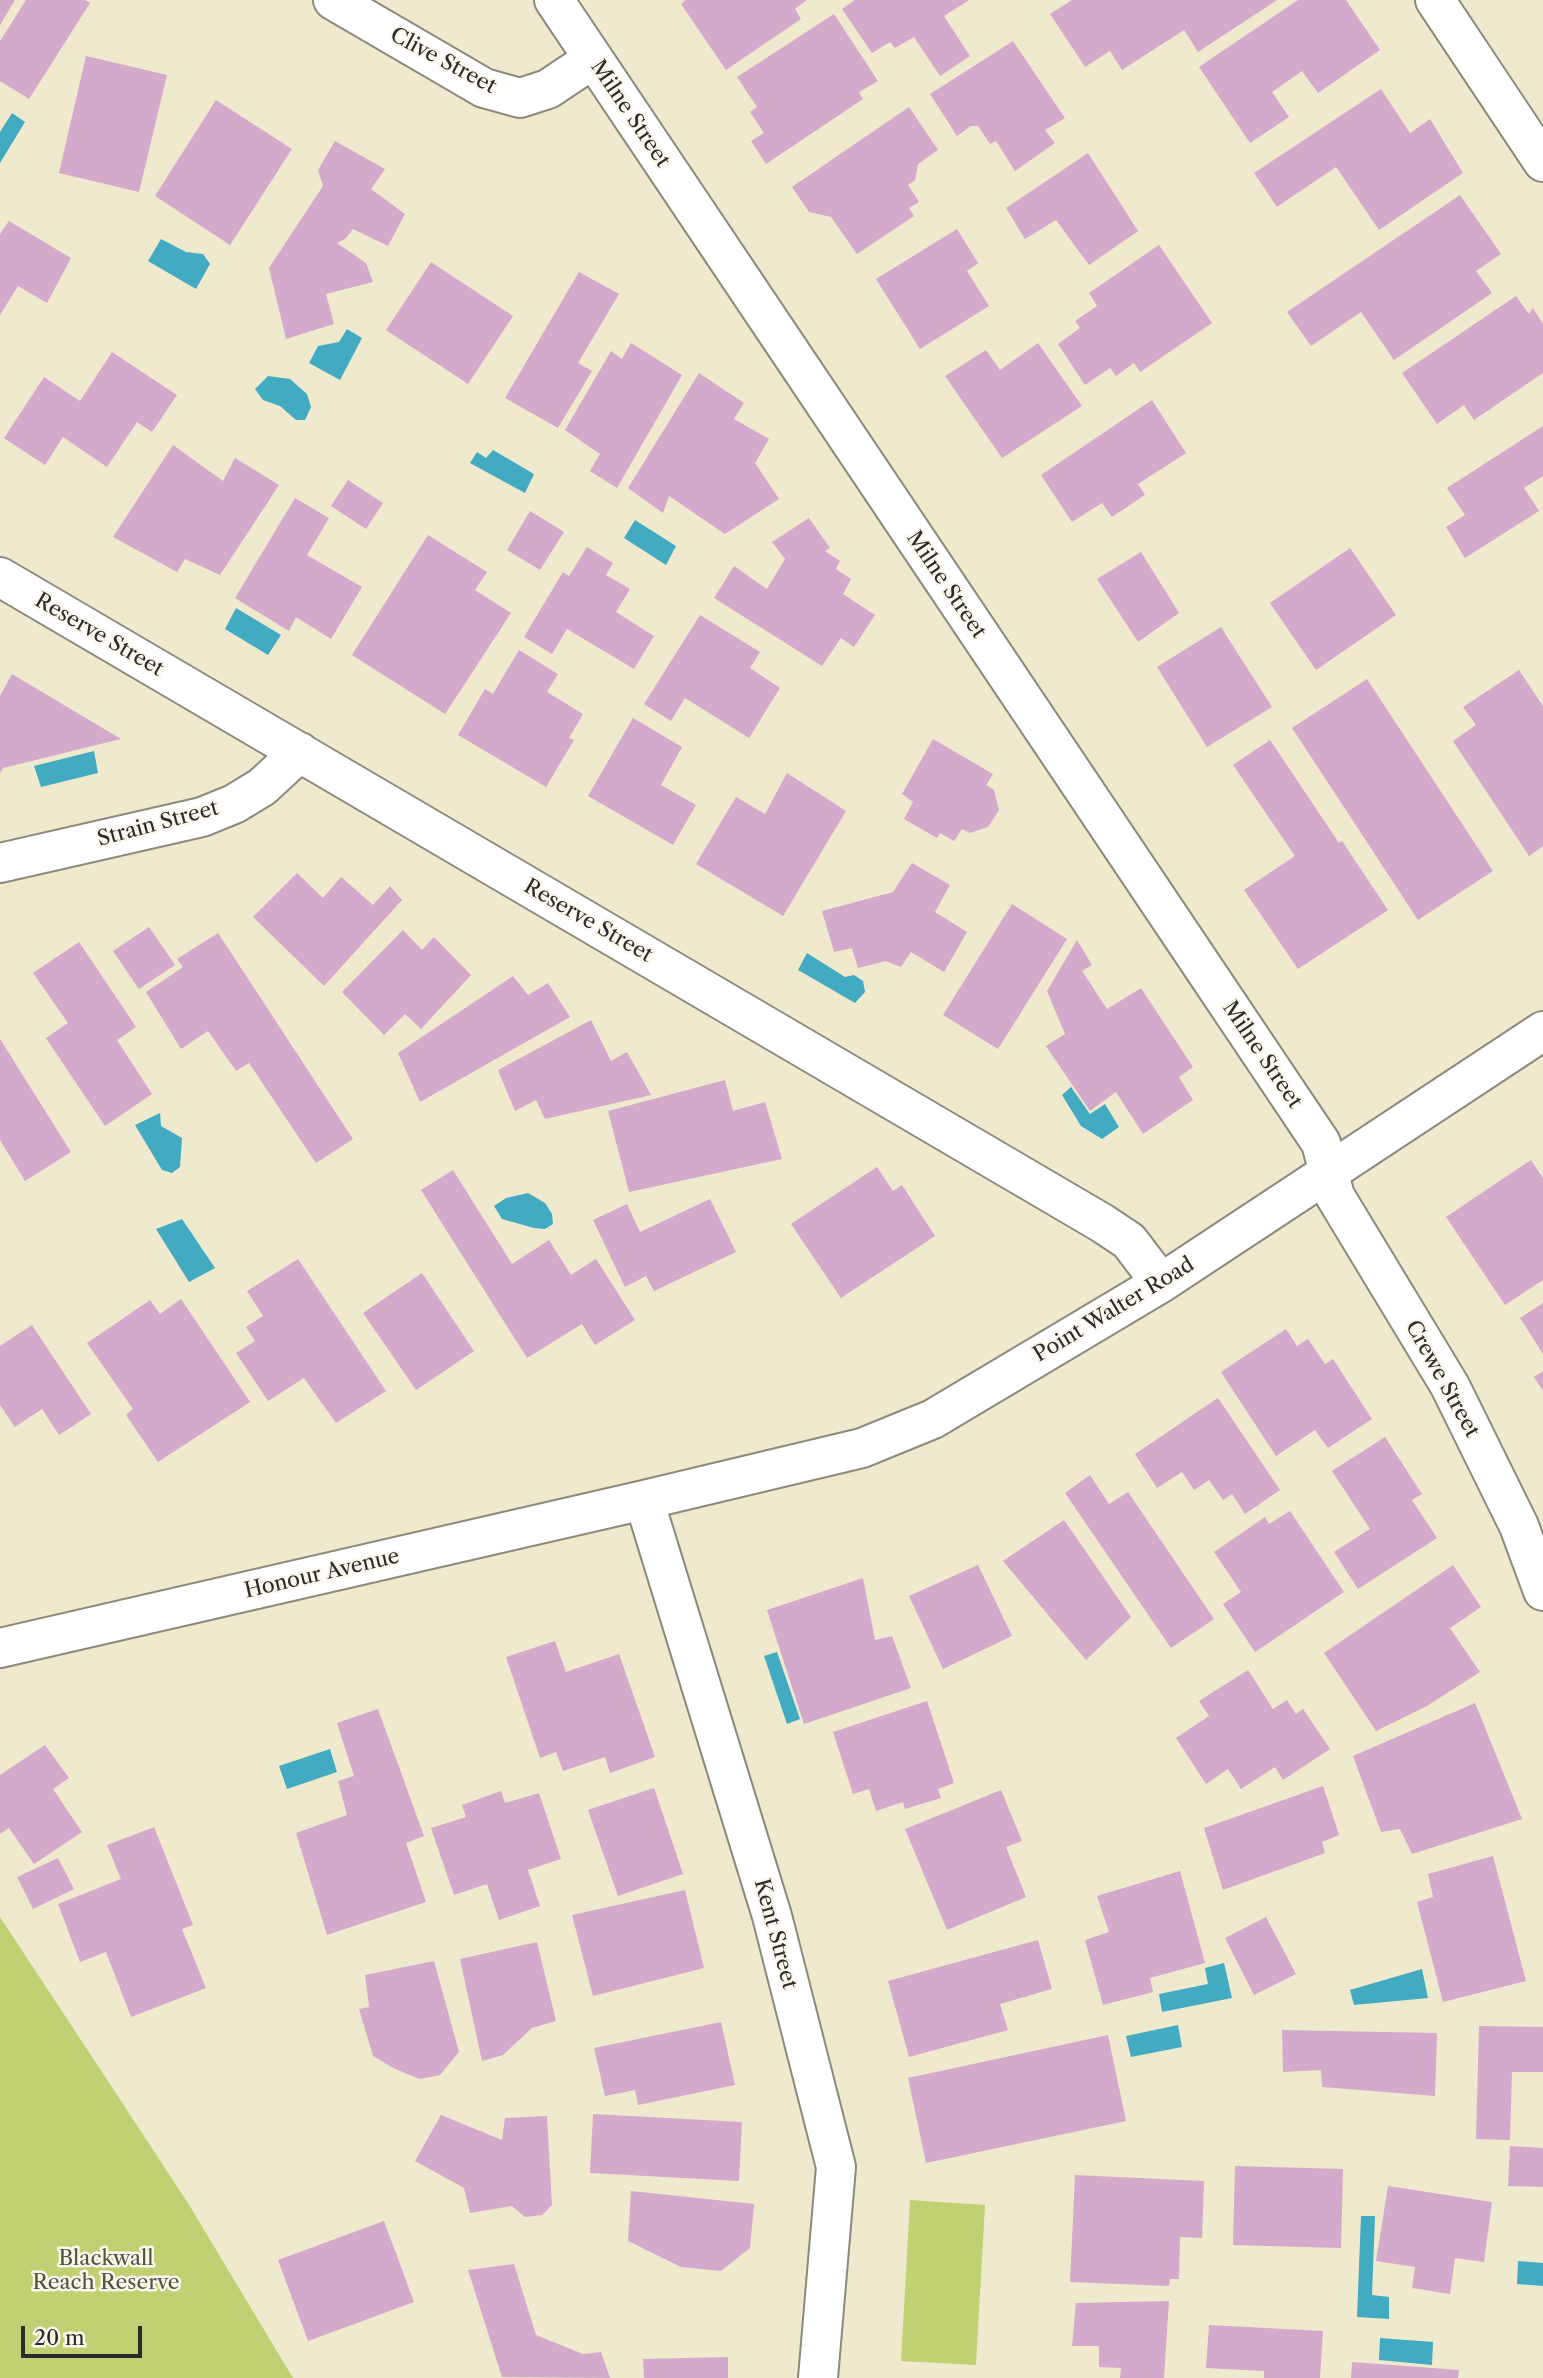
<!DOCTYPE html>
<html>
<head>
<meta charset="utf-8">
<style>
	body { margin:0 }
	#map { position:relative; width:1543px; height:2378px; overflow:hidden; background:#efe9ce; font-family:"Libre Caslon Text",serif }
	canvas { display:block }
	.scale { position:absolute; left:21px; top:2326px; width:121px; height:32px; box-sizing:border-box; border:4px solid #2b2b2b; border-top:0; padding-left:9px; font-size:21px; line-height:24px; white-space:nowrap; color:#2b2b2b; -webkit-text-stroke:5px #fbf7ec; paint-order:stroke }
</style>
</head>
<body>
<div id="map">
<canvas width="1543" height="2378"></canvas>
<div class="scale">20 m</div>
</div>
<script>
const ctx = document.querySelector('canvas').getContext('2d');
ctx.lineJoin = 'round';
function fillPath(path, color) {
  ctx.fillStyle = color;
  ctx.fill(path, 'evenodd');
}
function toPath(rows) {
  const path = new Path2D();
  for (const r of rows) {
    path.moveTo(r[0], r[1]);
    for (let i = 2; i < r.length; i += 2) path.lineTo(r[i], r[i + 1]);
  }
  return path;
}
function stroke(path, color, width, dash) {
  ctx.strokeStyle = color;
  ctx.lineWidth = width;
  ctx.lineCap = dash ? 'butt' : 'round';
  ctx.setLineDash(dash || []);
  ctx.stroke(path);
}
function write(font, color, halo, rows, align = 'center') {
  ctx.font = font + ' "Libre Caslon Text",serif';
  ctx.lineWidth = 5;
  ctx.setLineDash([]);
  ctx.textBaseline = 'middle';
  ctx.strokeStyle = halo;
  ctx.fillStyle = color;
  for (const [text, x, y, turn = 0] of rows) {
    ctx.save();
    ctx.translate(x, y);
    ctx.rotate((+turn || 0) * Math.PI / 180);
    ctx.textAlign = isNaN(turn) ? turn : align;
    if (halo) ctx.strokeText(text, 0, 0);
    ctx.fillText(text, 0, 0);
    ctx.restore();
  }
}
fillPath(toPath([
	[0,1917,188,2203,293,2378,0,2378],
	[910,2200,985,2205,976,2365,901,2361]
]), '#c1d072');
fillPath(toPath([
	[12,113,25,122,0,163,0,132],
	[161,239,186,252,203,254,210,264,196,289,148,261],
	[347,329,362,338,340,380,309,363,318,346,339,342],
	[268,376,290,379,307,394,311,407,305,420,296,420,280,406,263,400,255,389],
	[493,450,534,474,525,493,470,463,477,452,486,458],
	[635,520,676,546,666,565,624,538],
	[236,608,281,635,268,655,225,629],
	[94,751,98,773,41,787,34,766],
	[807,953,845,977,854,975,863,981,865,992,855,1003,798,970],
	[1071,1087,1090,1114,1105,1104,1119,1127,1102,1139,1081,1126,1062,1095],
	[160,1113,161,1126,182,1138,180,1167,172,1173,162,1170,135,1125],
	[528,1193,545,1203,552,1214,553,1224,545,1229,534,1228,502,1219,494,1206,506,1198],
	[182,1219,215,1268,189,1282,156,1229],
	[777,1652,800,1719,787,1724,764,1656],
	[330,1749,337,1772,287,1789,279,1766],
	[1224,1963,1232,1998,1162,2012,1159,1994,1208,1984,1205,1968],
	[1422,1969,1428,1998,1354,2005,1350,1990],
	[1178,2025,1182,2047,1131,2057,1126,2036],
	[1361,2216,1375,2216,1372,2295,1389,2297,1389,2319,1357,2317],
	[1518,2261,1543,2263,1543,2286,1517,2284],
	[1380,2338,1433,2342,1432,2365,1379,2360]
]), '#42abc2');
fillPath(toPath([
	[0,0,15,0,0,25],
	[26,0,85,0,90,3,29,99,0,81,0,41],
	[686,0,807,0,795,9,801,19,726,70,681,4],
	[855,0,969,0,944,16,970,56,940,76,914,37,895,48,890,42,872,53,842,9],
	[1072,0,1277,0,1198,52,1184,30,1122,70,1110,51,1085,67,1050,14],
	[1298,0,1346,0,1380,50,1318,93,1302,71,1272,92,1289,117,1250,143,1199,67],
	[834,14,878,81,859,92,863,99,766,164,751,141,764,133,750,112,757,107,737,77],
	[1013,41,1065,118,1045,130,1055,143,1015,171,996,141,990,144,978,126,971,126,957,136,930,94],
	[86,56,167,75,139,192,59,173],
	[1381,89,1410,133,1430,119,1463,173,1379,230,1336,167,1277,207,1254,173],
	[216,100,292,149,230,245,155,196],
	[909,107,938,150,918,164,915,180,908,185,919,202,909,208,914,216,857,254,831,217,809,212,792,187],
	[335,141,385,169,371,189,405,214,388,246,353,229,345,239,337,243,366,263,373,282,326,294,334,324,286,339,269,268,323,186,318,170],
	[1088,153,1138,231,1089,265,1056,220,1025,239,1006,208],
	[1460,195,1501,254,1476,271,1492,293,1394,360,1361,312,1311,346,1287,312],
	[9,221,71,258,47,303,18,286,0,315,0,234],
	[957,229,978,263,967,271,989,306,920,349,876,279],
	[1159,245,1212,323,1140,372,1134,363,1116,376,1110,368,1085,385,1058,344,1080,328,1075,321,1097,306,1089,293],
	[431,262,513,316,468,384,386,330],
	[579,272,619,294,578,363,592,371,558,428,505,398],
	[1516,296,1529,314,1533,308,1543,324,1543,373,1474,420,1464,405,1437,424,1402,373],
	[631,343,682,375,617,488,590,471,600,454,565,430,611,351,622,359],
	[1038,343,1082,406,1002,458,945,376,986,350,1000,370],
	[112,352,177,395,152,432,137,422,107,467,63,437,45,465,4,438,44,377,80,401],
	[699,373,744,403,734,419,769,439,755,463,779,499,725,534,669,496,663,513,628,488],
	[1152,400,1186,453,1138,484,1145,495,1112,517,1102,503,1072,522,1041,475],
	[1543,426,1543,476,1524,488,1539,511,1465,558,1446,527,1465,515,1447,488],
	[173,445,223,481,235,458,279,485,220,575,185,559,177,572,113,537],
	[348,480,383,503,366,529,331,506],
	[295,498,329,518,307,555,362,587,331,639,296,617,289,631,235,598],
	[530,511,564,532,540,570,507,550],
	[809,518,830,548,825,551,840,561,836,569,851,579,843,594,875,615,854,647,841,638,822,666,714,598,734,566,767,589,785,559,772,542],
	[428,535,487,572,475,590,511,613,445,714,352,655],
	[587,547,613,563,606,575,630,589,616,612,654,636,634,669,567,629,552,654,524,637,563,572,569,576],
	[1350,548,1396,615,1316,670,1270,603],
	[1141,552,1179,613,1138,642,1097,579],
	[700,615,760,652,750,668,780,688,749,738,685,698,671,721,644,704],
	[1221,627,1272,707,1207,747,1157,667],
	[519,650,558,674,547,692,583,714,569,738,574,740,546,787,458,735,485,689,493,694],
	[1519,670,1543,706,1543,846,1529,856,1453,741,1476,725,1463,707],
	[12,674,121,739,3,768,0,773,0,696],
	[1367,679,1493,871,1418,920,1292,728],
	[633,718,682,747,661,785,696,805,673,845,588,796],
	[933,739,993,774,986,785,994,790,999,810,988,827,970,833,962,829,954,841,940,833,937,838,904,819,913,802,902,794],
	[1270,740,1339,843,1342,841,1388,910,1298,969,1244,890,1295,856,1233,765],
	[787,773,846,811,783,916,696,864,736,797,765,814],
	[912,863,950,885,935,912,967,932,944,972,911,952,901,967,886,961,858,968,852,948,834,952,822,911,893,892],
	[297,873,323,898,341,877,373,905,390,886,402,900,324,986,253,917],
	[1012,904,1067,939,998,1049,943,1015],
	[149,927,175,965,139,989,113,951],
	[403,930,422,950,434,937,471,975,421,1029,405,1014,384,1035,342,992],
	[218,933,353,1139,316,1163,249,1063,236,1071,208,1031,181,1049,146,992,183,967,177,959],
	[1077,940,1092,965,1082,971,1107,1009,1141,988,1193,1067,1179,1077,1193,1100,1143,1134,1116,1092,1090,1111,1046,1046,1065,1034,1047,991],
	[79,942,136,1027,117,1040,152,1094,105,1126,46,1038,68,1023,33,973],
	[513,976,528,995,548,983,570,1017,420,1102,398,1053],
	[591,1020,611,1061,627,1052,651,1095,545,1119,536,1100,515,1111,498,1070],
	[0,1039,71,1152,25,1181,0,1140],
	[725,1080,733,1111,765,1102,782,1159,629,1192,608,1111],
	[1531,1160,1543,1178,1543,1280,1505,1305,1446,1217],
	[877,1167,893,1191,902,1185,935,1236,841,1298,791,1224],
	[453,1170,512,1264,549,1240,571,1275,596,1259,635,1320,595,1345,582,1324,527,1358,421,1190],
	[710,1199,736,1252,654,1291,646,1276,625,1287,593,1220,627,1204,640,1232],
	[298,1259,386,1391,336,1423,304,1378,268,1401,236,1353,255,1341,246,1327,263,1316,247,1291],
	[422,1273,474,1351,416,1390,363,1313],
	[181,1299,250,1402,158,1462,126,1415,133,1409,87,1343,150,1300,160,1314],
	[1543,1303,1543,1354,1520,1318],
	[32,1325,91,1414,59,1435,42,1409,15,1427,0,1405,0,1346],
	[1286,1329,1297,1346,1308,1339,1325,1364,1333,1359,1372,1419,1328,1448,1315,1430,1276,1456,1221,1372],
	[1543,1371,1543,1391,1534,1377],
	[1218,1398,1280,1490,1245,1514,1232,1494,1223,1500,1209,1480,1194,1490,1182,1472,1157,1488,1135,1454],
	[1385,1437,1422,1494,1412,1500,1437,1538,1358,1589,1334,1552,1370,1529,1332,1471],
	[1090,1475,1109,1504,1128,1492,1214,1619,1171,1648,1065,1493],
	[1290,1511,1344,1592,1255,1652,1223,1604,1241,1592,1214,1552,1265,1517,1269,1524],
	[1064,1520,1131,1617,1086,1660,1003,1561],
	[978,1565,1012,1636,943,1669,909,1596],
	[1453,1565,1481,1607,1450,1628,1480,1672,1427,1706,1376,1731,1324,1653],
	[863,1578,875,1640,892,1636,911,1688,804,1724,767,1610],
	[555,1641,566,1672,619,1654,655,1757,610,1773,605,1757,563,1771,556,1752,540,1758,506,1657],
	[1248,1670,1273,1709,1287,1700,1296,1714,1303,1709,1330,1749,1283,1780,1275,1767,1241,1789,1228,1769,1206,1784,1176,1738,1209,1716,1199,1701],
	[927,1701,954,1783,938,1789,941,1798,905,1809,903,1802,876,1811,869,1789,853,1794,833,1732],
	[1475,1703,1522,1819,1412,1854,1400,1829,1381,1832,1353,1756],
	[378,1709,424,1836,406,1843,426,1902,327,1935,296,1833,347,1815,338,1781,354,1776,337,1723],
	[45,1745,69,1778,53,1789,82,1832,34,1864,9,1828,0,1834,0,1775],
	[1323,1786,1339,1835,1322,1842,1325,1853,1223,1890,1204,1828],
	[654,1788,683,1874,618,1896,588,1810],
	[1001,1790,1022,1841,1006,1847,1026,1897,947,1930,905,1829],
	[501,1791,505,1803,539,1793,561,1859,528,1870,540,1906,499,1920,487,1884,454,1895,431,1828,466,1817,462,1805],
	[154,1827,193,1925,182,1929,206,1988,131,2017,106,1952,80,1962,58,1904,121,1879,107,1845],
	[1493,1856,1526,1981,1443,2002,1417,1902,1433,1897,1428,1874],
	[58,1858,74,1889,33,1909,17,1877],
	[1180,1871,1205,1963,1150,1978,1153,1992,1103,2005,1085,1940,1109,1932,1097,1896],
	[685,1890,704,1968,593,1996,572,1915],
	[1266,1917,1296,1974,1254,1995,1225,1938],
	[1038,1940,1052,1989,1000,2004,1008,2030,909,2057,888,1981],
	[537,1942,556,2021,532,2028,503,2055,482,2061,460,1959],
	[434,1961,459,2052,440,2075,420,2079,395,2069,373,2056,359,2009,369,2007,365,1975],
	[721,2022,735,2085,638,2105,635,2090,605,2096,594,2048],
	[1479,2026,1543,2027,1543,2072,1512,2072,1510,2140,1476,2139],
	[1282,2030,1437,2033,1435,2096,1322,2087,1321,2070,1283,2072],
	[1108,2035,1126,2121,926,2163,908,2078],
	[593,2114,742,2122,739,2181,590,2173],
	[441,2115,502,2140,505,2118,547,2116,552,2205,542,2215,525,2217,512,2206,470,2213,464,2188,415,2161],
	[1510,2146,1543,2148,1543,2187,1508,2186],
	[1235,2166,1343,2169,1341,2248,1233,2245],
	[1075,2175,1204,2181,1202,2238,1180,2237,1179,2279,1170,2279,1169,2286,1070,2282],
	[1388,2186,1492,2202,1484,2262,1455,2258,1450,2294,1412,2288,1415,2267,1376,2261],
	[631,2191,754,2204,750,2248,721,2271,681,2267,628,2241],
	[384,2221,414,2302,308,2341,278,2260],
	[514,2264,536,2335,583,2354,601,2352,610,2378,502,2377,468,2270],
	[1169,2301,1164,2378,1120,2378,1121,2368,1099,2367,1099,2346,1072,2346,1076,2303],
	[1209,2325,1323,2331,1320,2378,1264,2378,1264,2371,1206,2368],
	[728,2357,728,2378,644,2378,643,2359],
	[1352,2362,1459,2370,1458,2378,1351,2378]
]), '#d3aacb');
const minor = toPath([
	[333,0,484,88,520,98,548,89,593,59],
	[554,0,1321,1143,1335,1196,1450,1386,1519,1526,1543,1591],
	[1435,0,1543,162],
	[0,577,1102,1223,1129,1241,1161,1283],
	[0,863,202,817,234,804,262,787,300,752],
	[644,1500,772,1916,836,2167,818,2378],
	[0,1648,644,1500,862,1448,933,1419,1161,1283,1543,1031]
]);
stroke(minor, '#8d8a7c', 42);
stroke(minor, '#fff', 38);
write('21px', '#2b2b2b', '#fbf7ec', [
	["Clive Street",443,61,28],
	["Milne Street",630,114,56],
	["Milne Street",946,585,56],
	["Reserve Street",99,635,30],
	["Strain Street",158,824,-15],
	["Reserve Street",588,921,30],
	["Milne Street",1262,1055,56],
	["Point Walter Road",1114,1310,-31],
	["Crewe Street",1442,1379,61],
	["Honour Avenue",322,1574,-13],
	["Kent Street",775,1934,75]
]);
write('21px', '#50543d', '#fbf7ec', [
	["Blackwall",106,2259],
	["Reach Reserve",106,2283]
]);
</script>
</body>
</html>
